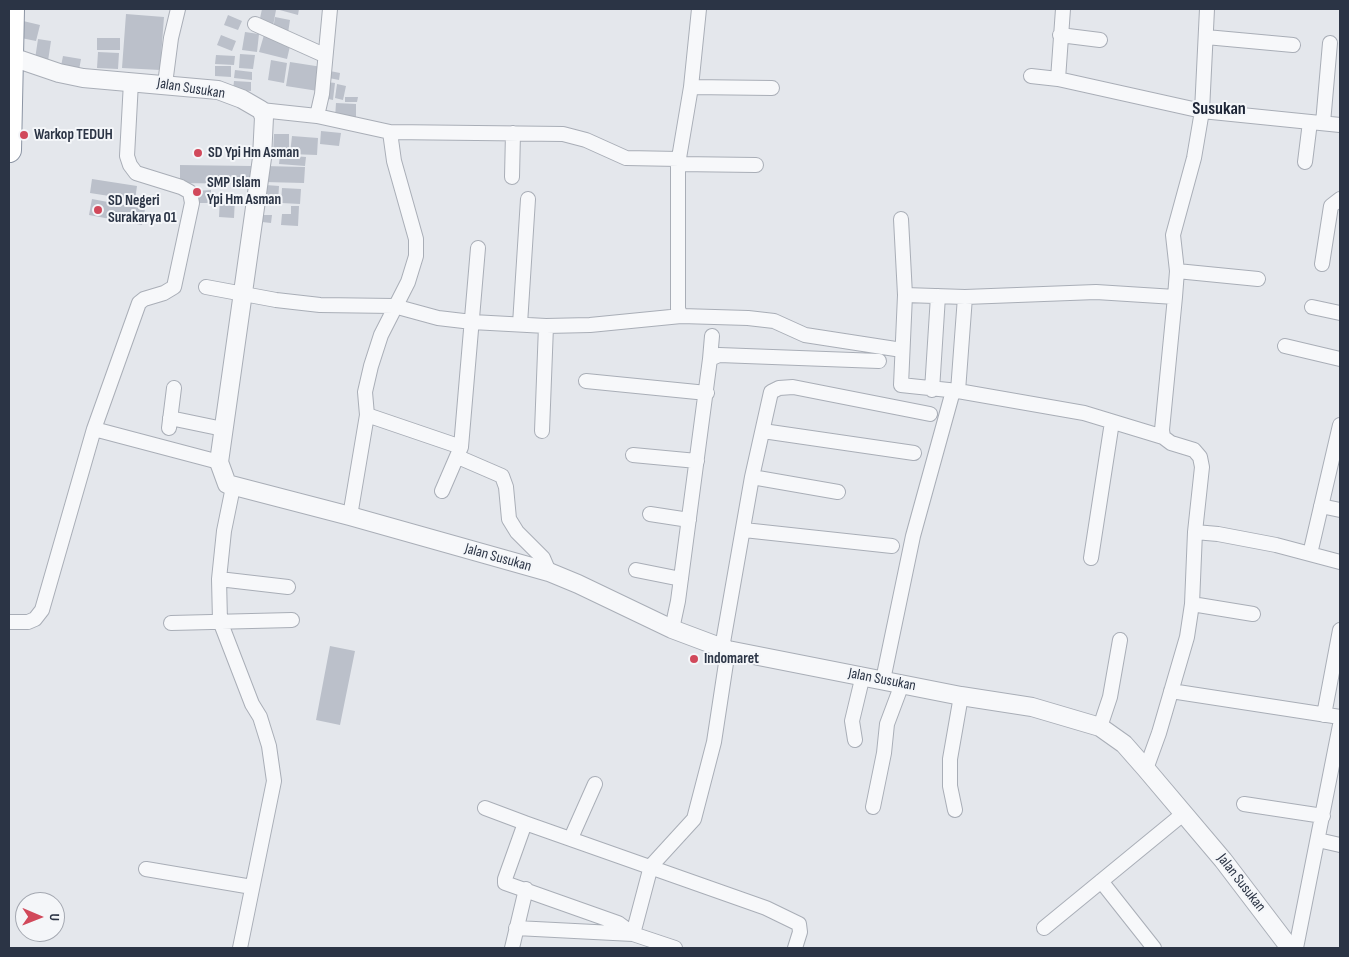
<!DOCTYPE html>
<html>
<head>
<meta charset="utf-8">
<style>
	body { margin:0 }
	#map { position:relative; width:1349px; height:957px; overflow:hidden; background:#e4e7ec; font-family:"Sofia Sans Condensed",sans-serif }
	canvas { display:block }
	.frame { position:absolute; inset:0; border:10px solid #2b3445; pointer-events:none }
	.north { position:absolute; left:15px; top:892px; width:50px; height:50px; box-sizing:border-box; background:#f4f6f9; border:1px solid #a4a8b1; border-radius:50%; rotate:91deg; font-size:14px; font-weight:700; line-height:20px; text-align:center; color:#2b3445 }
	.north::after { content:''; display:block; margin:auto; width:18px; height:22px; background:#d1495b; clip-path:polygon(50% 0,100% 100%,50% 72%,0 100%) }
</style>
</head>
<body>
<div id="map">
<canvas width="1349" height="957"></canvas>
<div class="frame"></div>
<div class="north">U</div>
</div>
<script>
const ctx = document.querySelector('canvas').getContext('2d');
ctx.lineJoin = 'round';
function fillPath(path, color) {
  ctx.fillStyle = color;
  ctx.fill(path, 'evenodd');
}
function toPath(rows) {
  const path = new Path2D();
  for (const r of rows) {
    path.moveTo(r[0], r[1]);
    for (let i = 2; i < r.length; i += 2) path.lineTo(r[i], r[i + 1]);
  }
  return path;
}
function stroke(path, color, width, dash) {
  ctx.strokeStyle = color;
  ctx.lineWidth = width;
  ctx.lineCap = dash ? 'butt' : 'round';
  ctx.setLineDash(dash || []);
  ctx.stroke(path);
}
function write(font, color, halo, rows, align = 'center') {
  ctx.font = font + ' "Sofia Sans Condensed",sans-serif';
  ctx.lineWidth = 4;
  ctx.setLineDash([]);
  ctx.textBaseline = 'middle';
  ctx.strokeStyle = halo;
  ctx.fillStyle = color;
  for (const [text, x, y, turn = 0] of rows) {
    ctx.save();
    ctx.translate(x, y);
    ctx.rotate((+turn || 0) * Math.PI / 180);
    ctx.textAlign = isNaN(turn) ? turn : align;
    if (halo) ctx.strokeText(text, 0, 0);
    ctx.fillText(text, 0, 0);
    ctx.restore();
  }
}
fillPath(toPath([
	[262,9,276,10,273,26,259,23],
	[276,9,299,9,298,15],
	[126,14,164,17,160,70,122,68],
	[228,15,242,21,238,30,224,25],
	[275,17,290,20,288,33,273,30],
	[19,20,40,25,36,41,16,37],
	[245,32,259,34,257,52,242,50],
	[221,35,236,41,232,51,217,45],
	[264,35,291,42,287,59,259,52],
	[97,38,120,38,120,50,97,50],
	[38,39,51,41,48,61,35,59],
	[98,52,119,53,118,69,97,68],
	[240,54,255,55,253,69,239,68],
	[216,55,235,56,234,65,215,64],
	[63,56,81,59,79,70,61,66],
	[271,60,287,63,284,83,268,80],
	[290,62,322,67,318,91,286,86],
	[215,66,231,66,231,77,215,76],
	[235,70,252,72,252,80,234,78],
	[330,71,340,73,339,80,329,78],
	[234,81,251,82,251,91,233,90],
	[327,82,335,83,333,100,324,98],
	[337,84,346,86,343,100,335,98],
	[345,97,358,97,357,102,345,102],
	[336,103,356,104,356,118,335,118],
	[321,131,341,133,339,146,320,144],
	[274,134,289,134,289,154,273,154],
	[292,136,318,138,317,155,290,154],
	[280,155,306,157,305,166,279,164],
	[180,165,251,166,250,184,180,183],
	[264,166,305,167,304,183,264,182],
	[92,179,137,186,135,200,90,193],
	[266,185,279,186,278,203,264,203],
	[282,188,301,189,300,204,281,203],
	[211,190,211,203,195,203,195,191],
	[220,197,235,198,234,218,219,217],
	[92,199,145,209,142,225,89,215],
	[291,206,299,206,298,226,281,225,282,214,291,214],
	[262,215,272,215,271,223,262,222],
	[330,646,355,651,340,725,316,720]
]), '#bbc0ca');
const minor = toPath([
	[255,24,324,55],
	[1060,35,1100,40],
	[1206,37,1293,45],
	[1031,76,1058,79,1202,111,1340,125],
	[1058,79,1063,9],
	[165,84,171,38,178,9],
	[691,87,772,88],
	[261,110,317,116,390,132,563,134,586,140,626,158,679,159],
	[317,116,322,94,330,9],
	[1323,123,1330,43],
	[1305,162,1310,122],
	[678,164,756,165],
	[512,177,513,133],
	[901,219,905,295,901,385,958,391,1084,413,1163,437],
	[1322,264,1331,206,1340,199],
	[1177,271,1258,279],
	[206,287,276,300,320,305,394,306,438,318,472,322,546,326,590,325,681,316,748,318,774,321,805,335,902,350],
	[905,295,965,297,1096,292,1175,297],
	[1312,307,1340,313],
	[681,316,678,309,678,164,691,87,699,9],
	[520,324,528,199],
	[1285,346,1340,359],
	[710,359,712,336],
	[586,381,707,393],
	[932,390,938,296],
	[958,391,965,297],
	[367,415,461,447],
	[170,418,223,429],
	[169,428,174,388],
	[94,429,219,462],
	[542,431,546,326],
	[763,431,914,453],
	[633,455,697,461],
	[458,457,502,476,506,487,509,519,517,532,543,558,549,572],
	[752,477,838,492],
	[233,487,224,531,219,579,220,621,252,704,260,717,269,746,274,781,240,948],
	[442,491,461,447,478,248],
	[1321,506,1340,510],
	[650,514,689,520],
	[350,516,367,415,365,392,371,366,381,335,408,282,416,256,416,239,394,161,390,132],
	[744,530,892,546],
	[1195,532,1218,534,1276,545,1340,562],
	[1310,554,1340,425],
	[1091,558,1112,422],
	[636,570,681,579],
	[219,579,288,587],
	[1192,604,1253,614],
	[9,622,28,622,35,619,42,610,94,429,139,303,144,299,164,293,174,287,192,203,190,192,181,187,136,173,130,165,127,156,131,82],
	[171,623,292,620],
	[672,629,678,601,710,359,719,355,879,361],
	[722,648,752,477,771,392,779,388,793,387,930,414],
	[883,680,913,536,953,391],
	[1171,691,1340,717],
	[1324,715,1340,630],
	[1100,727,1110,697,1120,640],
	[855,740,852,721,863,675],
	[1146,769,1159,733,1187,637,1192,604,1195,532,1202,467,1200,457,1194,450,1171,443,1163,437,1162,430,1175,297,1177,271,1173,235,1194,158,1202,111,1207,9],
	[1244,804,1323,816],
	[873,807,884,753,887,724,902,684],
	[485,808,525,823],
	[955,810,950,786,950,759,961,696],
	[571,838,595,784],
	[1318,840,1340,845],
	[146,869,252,887],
	[1101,881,1154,948],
	[516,928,633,934,675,948],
	[1044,928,1183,814],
	[633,934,618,923,505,883,505,879,525,823,766,908,799,924,800,932,795,948],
	[633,934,651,866,694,819,714,742,728,650],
	[512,948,526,889],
	[1296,948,1340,725]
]);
const tertiary = toPath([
	[9,56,59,73,83,78,218,90,242,99,261,110,264,117,262,158,219,462,227,484,350,516,549,572,578,584,672,629,728,650,961,696,1032,707,1100,727,1124,744,1146,769,1223,860,1290,948]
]);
const trunk = toPath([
	[9,150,12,9]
]);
stroke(minor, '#a9aeb7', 16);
stroke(tertiary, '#a9aeb7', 20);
stroke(trunk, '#8b94a3', 26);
stroke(minor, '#f7f8fa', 14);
stroke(tertiary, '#f7f8fa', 18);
stroke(trunk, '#fff', 24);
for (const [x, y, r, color] of [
	[24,135,5,"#d1495b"],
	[198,153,5,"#d1495b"],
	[197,192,5,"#d1495b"],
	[98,210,5,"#d1495b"],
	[694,659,5,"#d1495b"]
]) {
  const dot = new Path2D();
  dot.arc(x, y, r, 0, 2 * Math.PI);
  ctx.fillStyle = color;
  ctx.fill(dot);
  stroke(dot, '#f4f6f9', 2);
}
write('15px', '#2b3445', '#f4f6f9', [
	["Jalan Susukan",191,89,9],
	["Jalan Susukan",498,558,16],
	["Jalan Susukan",882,680,11],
	["Jalan Susukan",1241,883,52]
]);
write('bold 15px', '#2b3445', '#f4f6f9', [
	["Warkop TEDUH",34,135],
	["SD Ypi Hm Asman",208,153],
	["SMP Islam",207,183],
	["Ypi Hm Asman",207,200],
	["SD Negeri",108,201],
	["Surakarya 01",108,218],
	["Indomaret",704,659]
], 'left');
write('bold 18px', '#1d2536', '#f4f6f9', [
	["Susukan",1219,109]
]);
</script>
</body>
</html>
